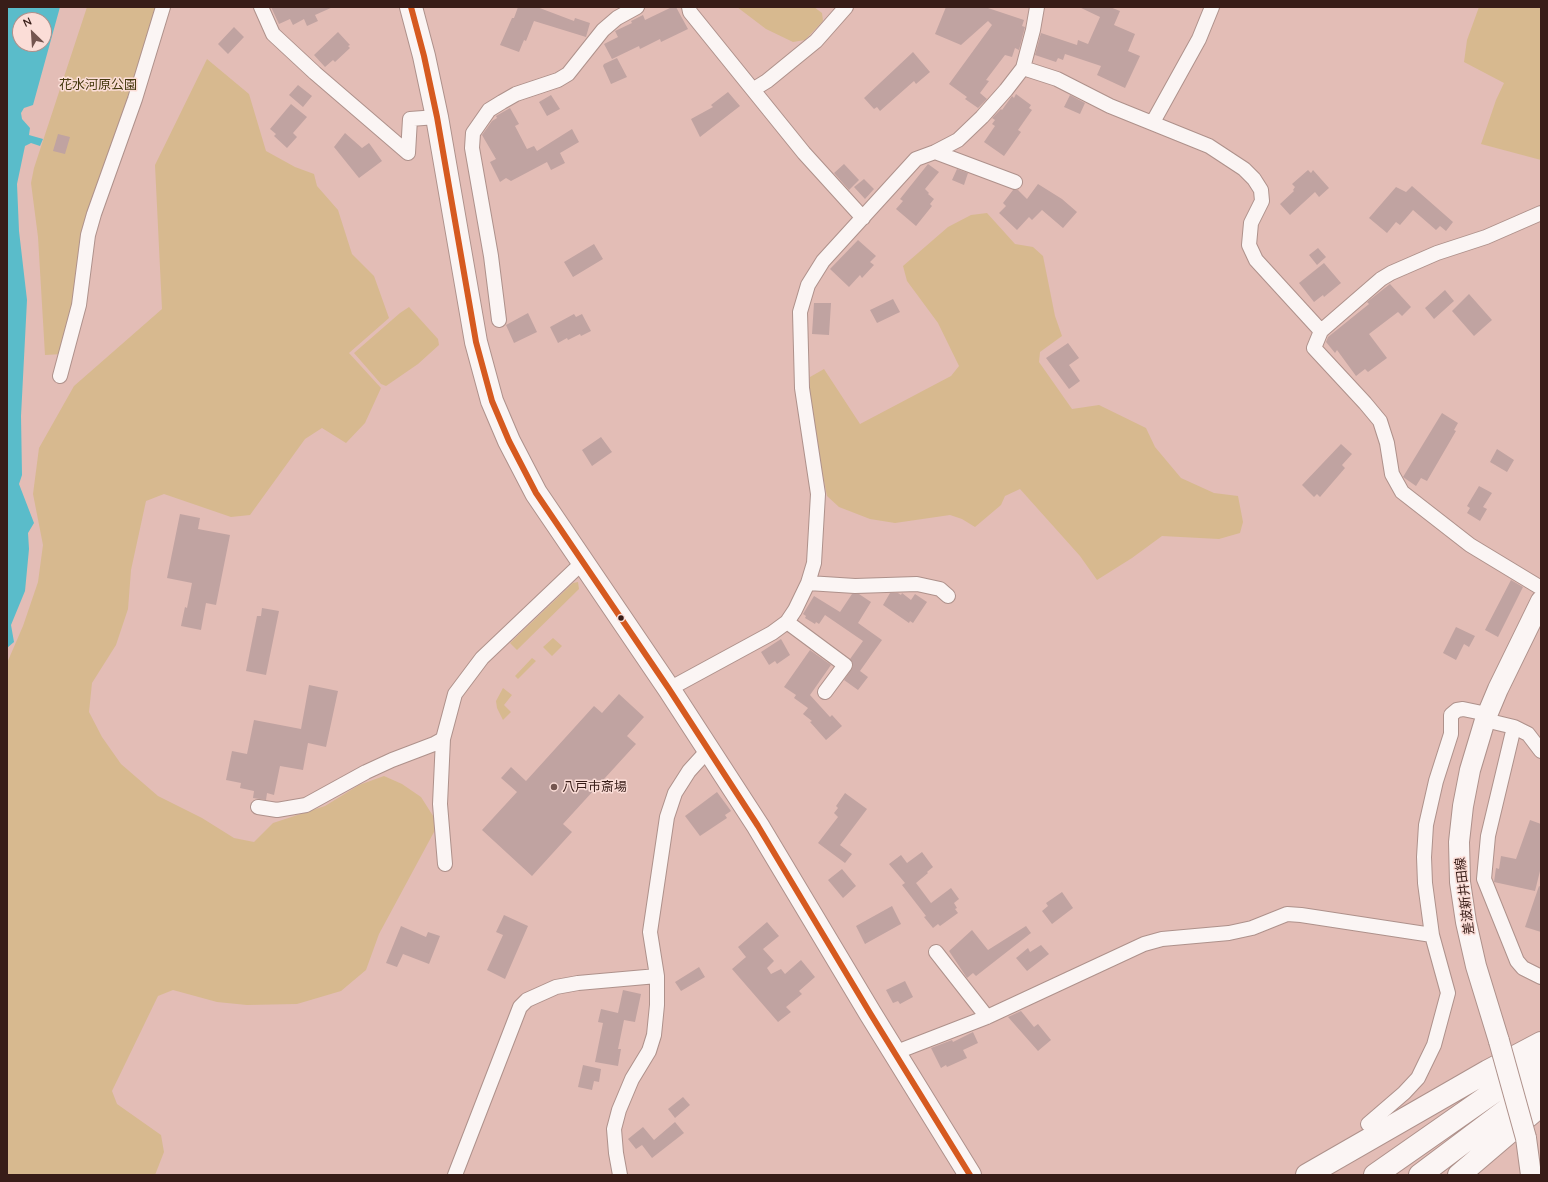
<!DOCTYPE html>
<html>
<head>
<meta charset="utf-8">
<style>
	body { margin:0 }
	#map { position:relative; width:1548px; height:1182px; overflow:hidden; background:#e3bdb6; font-family:Quicksand,sans-serif }
	canvas { display:block }
	.frame { position:absolute; inset:0; border:8px solid #381d18; pointer-events:none }
	.north { position:absolute; left:12px; top:12px; width:40px; height:40px; box-sizing:border-box; background:#fbddd7; border:1px solid #ad908b; border-radius:50%; rotate:335deg; font-size:11px; font-weight:700; line-height:16px; text-align:center; color:#381d18 }
	.north::after { content:''; display:block; margin:auto; width:14px; height:18px; background:#74554f; clip-path:polygon(50% 0,100% 100%,50% 72%,0 100%) }
</style>
</head>
<body>
<div id="map">
<canvas width="1548" height="1182"></canvas>
<div class="frame"></div>
<div class="north">N</div>
</div>
<script>
const ctx = document.querySelector('canvas').getContext('2d');
ctx.lineJoin = 'round';
function fillPath(path, color) {
  ctx.fillStyle = color;
  ctx.fill(path, 'evenodd');
}
function toPath(rows) {
  const path = new Path2D();
  for (const r of rows) {
    path.moveTo(r[0], r[1]);
    for (let i = 2; i < r.length; i += 2) path.lineTo(r[i], r[i + 1]);
  }
  return path;
}
function stroke(path, color, width, dash) {
  ctx.strokeStyle = color;
  ctx.lineWidth = width;
  ctx.lineCap = dash ? 'butt' : 'round';
  ctx.setLineDash(dash || []);
  ctx.stroke(path);
}
function write(font, color, halo, rows, align = 'center') {
  ctx.font = font + ' Quicksand,"Noto Sans JP",sans-serif';
  ctx.lineWidth = 3;
  ctx.setLineDash([]);
  ctx.textBaseline = 'middle';
  ctx.strokeStyle = halo;
  ctx.fillStyle = color;
  for (const [text, x, y, turn = 0] of rows) {
    ctx.save();
    ctx.translate(x, y);
    ctx.rotate((+turn || 0) * Math.PI / 180);
    ctx.textAlign = isNaN(turn) ? turn : align;
    if (halo) ctx.strokeText(text, 0, 0);
    ctx.fillText(text, 0, 0);
    ctx.restore();
  }
}
fillPath(toPath([
	[87,7,157,7,77,286,63,354,45,355,38,237,31,183,34,168],
	[737,7,814,7,822,13,823,21,805,40,793,42,766,29],
	[1479,7,1541,7,1541,160,1481,144,1496,100,1504,83,1464,62,1467,40],
	[207,59,249,94,266,151,295,167,314,174,317,186,338,210,352,254,374,276,389,318,349,353,381,388,365,423,346,443,322,428,305,439,250,515,231,517,164,494,146,501,131,570,128,609,116,645,92,683,89,712,102,737,121,764,158,796,202,818,234,838,254,842,273,823,325,806,359,785,384,776,402,784,421,797,435,819,434,832,379,934,366,970,341,991,297,1004,247,1005,217,1002,173,990,158,996,112,1091,117,1104,161,1135,164,1152,155,1175,7,1175,7,663,23,626,38,582,43,545,33,494,39,448,74,386,162,309,155,165],
	[987,213,1015,244,1033,247,1043,256,1055,316,1062,336,1040,352,1039,362,1072,409,1099,405,1146,428,1155,447,1181,478,1214,493,1238,496,1243,522,1240,533,1219,539,1162,536,1132,558,1097,580,1080,556,1020,489,1005,496,1001,505,975,527,962,519,950,515,895,523,870,519,839,507,827,496,819,456,810,393,810,377,824,369,860,424,951,376,959,366,938,323,907,281,903,266,948,227,971,215],
	[409,307,438,339,439,345,418,364,386,386,381,384,354,353,400,313],
	[578,582,579,589,517,650,510,643,573,583],
	[553,638,562,646,552,656,543,647],
	[532,658,536,661,518,679,515,676],
	[503,688,512,695,504,705,511,712,503,720,497,708,496,701]
]), '#d7b98f');
fillPath(toPath([
	[7,7,60,7,33,105,24,108,21,113,22,119,30,128,29,135,43,139,40,146,31,143,25,146,17,184,19,231,27,300,21,416,22,475,19,484,34,523,28,533,29,549,25,591,11,625,14,642,7,648],
	[20,20,44,20,44,44,20,44]
]), '#5abcca');
fillPath(toPath([
	[271,7,333,7,315,15,318,21,307,26,304,19,293,25,290,19,279,24],
	[518,7,537,7,574,21,575,18,590,23,586,37,534,21,526,41,524,40,519,52,500,45,512,18,514,18],
	[672,7,676,7,688,29,661,42,660,39,640,49,639,46,612,59,604,44,618,37,615,31,632,23,631,21,643,15,645,20],
	[946,7,985,7,1024,20,1022,26,1025,27,1019,50,1015,48,1012,57,1005,55,986,80,989,81,980,93,987,99,978,108,965,99,967,97,949,84,992,25,988,21,961,45,935,34],
	[1079,7,1110,7,1120,11,1114,25,1135,34,1128,51,1140,56,1125,88,1097,75,1101,66,1065,54,1063,60,1058,58,1056,62,1035,55,1041,33,1077,45,1078,40,1088,44,1100,17],
	[234,27,244,37,228,54,218,44],
	[338,32,350,45,348,46,350,48,335,62,333,60,325,67,314,55],
	[913,52,930,72,916,84,914,81,880,111,877,107,874,109,864,98],
	[617,58,627,77,611,84,603,66,604,64],
	[298,85,312,96,303,107,289,95],
	[728,92,740,106,700,137,691,119,713,107,711,105],
	[1016,94,1031,105,1029,108,1032,110,1018,130,1021,132,1004,156,984,142,995,126,992,124,995,120,992,118,1001,109,1002,110,1012,96,1014,98],
	[551,95,560,109,547,116,539,102],
	[1070,95,1085,103,1080,114,1064,107],
	[291,104,307,117,293,133,297,137,287,148,274,136,276,134,270,129],
	[510,108,519,124,515,126,527,149,534,146,537,151,572,129,579,142,560,153,565,163,551,170,547,162,511,181,506,178,500,182,490,162,496,159,482,135,492,121,497,118,496,116],
	[345,133,362,148,369,143,382,161,359,178,334,147],
	[58,134,70,137,65,154,53,151],
	[844,164,859,180,849,190,834,173],
	[928,164,939,172,925,189,929,193,928,194,934,199,930,204,932,206,916,226,896,209,903,201,900,199],
	[957,169,968,173,964,185,952,180],
	[1308,170,1311,173,1313,170,1329,188,1319,197,1315,192,1290,215,1280,204,1294,191,1293,190,1295,187,1292,184],
	[864,179,874,189,865,199,854,187],
	[1038,184,1062,199,1077,212,1063,228,1042,210,1032,220,1029,217,1017,230,999,213,1006,206,1003,203,1013,190,1018,190,1027,199],
	[1412,186,1453,222,1446,231,1440,226,1436,230,1413,210,1400,225,1396,222,1387,233,1369,218,1396,187,1406,192],
	[858,240,876,256,870,262,874,265,862,278,860,275,849,287,830,269],
	[594,244,603,259,573,277,564,262],
	[1318,248,1326,257,1317,265,1309,255],
	[1324,263,1341,283,1324,297,1323,295,1314,302,1299,283],
	[1390,284,1411,307,1402,316,1398,312,1369,334,1387,358,1368,372,1365,369,1356,376,1337,350,1335,353,1326,342,1328,337,1369,304,1367,302],
	[1445,290,1454,301,1434,319,1425,308],
	[1469,294,1492,320,1474,336,1452,311],
	[893,299,900,312,877,323,870,310],
	[814,303,831,303,829,335,812,334],
	[528,313,537,332,514,343,506,325],
	[574,314,576,317,582,314,591,331,581,336,580,334,568,340,567,338,558,343,550,327],
	[1068,343,1079,358,1069,365,1080,381,1069,389,1046,358],
	[1442,413,1458,423,1454,430,1456,431,1427,481,1421,478,1416,486,1403,477],
	[601,437,612,452,592,466,582,450],
	[1341,444,1352,454,1342,465,1345,468,1320,497,1317,494,1314,497,1302,485],
	[1497,449,1514,460,1507,472,1490,462],
	[1479,486,1492,493,1483,507,1487,509,1480,521,1467,513,1470,508,1467,506],
	[180,514,200,518,198,529,230,535,216,605,206,603,201,630,181,626,185,607,187,608,192,583,167,578],
	[1511,580,1523,587,1498,637,1485,630],
	[890,593,898,593,901,595,902,593,911,600,915,594,927,602,913,623,910,621,909,623,883,605],
	[852,594,859,594,871,602,858,623,882,640,860,671,868,677,858,690,844,680,853,666,850,659,863,641,825,615,819,624,816,622,815,624,805,618,806,616,803,614,814,596,840,612],
	[262,608,279,611,266,675,246,671,257,616,261,616],
	[1456,627,1475,636,1469,647,1464,644,1456,660,1443,653],
	[781,639,790,655,777,664,775,661,769,665,761,652],
	[810,650,831,665,810,695,830,717,832,715,842,726,826,740,810,722,812,721,803,714,808,708,794,698,796,695,784,687],
	[309,685,338,691,326,747,308,743,303,770,280,766,274,795,267,793,266,800,253,798,254,791,240,788,241,783,226,780,232,751,247,754,254,720,301,729],
	[619,694,644,717,627,736,636,744,563,824,572,832,532,876,482,830,517,792,501,778,511,767,526,781,594,706,602,713],
	[717,792,731,811,725,815,727,818,700,836,685,816],
	[845,793,867,809,840,845,852,854,845,863,818,843,838,817,834,813,838,808,836,806],
	[1530,820,1541,824,1541,867,1535,891,1494,882,1496,868,1499,869,1501,856,1516,859],
	[922,852,933,867,927,872,928,873,916,883,931,903,951,888,959,899,954,903,957,908,955,909,958,913,940,926,938,924,933,928,924,917,926,916,902,885,905,883,889,864,901,855,907,863],
	[842,869,856,886,843,898,828,880],
	[1539,886,1541,887,1541,932,1525,927],
	[1062,892,1073,908,1052,924,1042,911,1048,906,1046,903],
	[892,906,901,924,865,944,856,926],
	[504,915,528,926,505,979,487,970,503,935,496,932],
	[767,922,779,936,763,949,774,961,767,968,771,974,781,969,785,974,801,960,815,977,799,991,802,994,786,1007,791,1012,778,1022,732,969,746,957,738,947],
	[401,926,426,937,428,932,440,936,429,964,403,954,397,967,386,963],
	[1026,926,1031,933,976,976,973,973,967,978,949,951,972,930,988,950],
	[1041,945,1049,954,1027,971,1016,958,1028,948,1030,952],
	[699,967,705,977,681,991,675,982],
	[905,981,913,997,900,1004,898,1001,893,1003,886,990],
	[623,990,641,994,635,1022,624,1020,618,1049,621,1049,618,1066,595,1062,603,1023,598,1022,601,1009,618,1013],
	[1021,1011,1034,1027,1038,1024,1051,1040,1038,1051,1008,1017],
	[973,1032,978,1043,963,1050,967,1058,947,1067,946,1065,941,1068,931,1048,952,1040,953,1042],
	[583,1065,601,1069,599,1082,594,1081,592,1090,578,1087],
	[683,1097,690,1105,675,1118,668,1109],
	[675,1122,684,1133,652,1158,642,1145,636,1149,628,1139,643,1127,654,1140]
]), '#c0a3a1');
const street = toPath([
	[261,7,273,34,315,73,408,153,410,119,437,117],
	[689,7,690,12,804,153,863,218],
	[1023,68,1057,79,1110,106,1209,146,1244,169,1254,179,1261,190,1262,201,1251,223,1249,245,1256,260,1321,331,1314,348,1365,403,1380,421,1387,443,1392,474,1402,492,1470,545,1541,588],
	[754,89,767,81,816,41,846,7],
	[1153,122,1199,39,1212,7],
	[935,152,1015,182],
	[499,320,491,256,472,148,473,133,489,110,502,102,516,94,558,80,568,74,603,30,617,18,637,7],
	[1321,331,1381,279,1391,273,1437,253,1486,237,1541,213],
	[60,376,79,305,88,235,94,214,135,99,163,7],
	[808,583,855,586,917,584,940,589,948,596],
	[787,622,845,665,825,692],
	[669,689,772,633,787,622,795,610,808,583,814,563,818,494,802,388,800,312,808,285,823,261,916,159,935,152,958,140,982,117,1006,90,1023,68,1033,30,1037,7],
	[1485,720,1514,727,1528,734,1541,751],
	[1514,727,1488,836,1484,879,1517,961,1523,968,1541,977],
	[258,807,277,810,306,805,366,772,392,760,434,744,443,739],
	[445,864,440,804,443,739,455,694,482,658,583,562],
	[936,952,987,1017],
	[894,1053,987,1017,1144,944,1162,939,1229,933,1252,928,1287,914,1301,915,1432,935,1425,883,1424,857,1426,825,1436,781,1451,734,1451,715,1457,710,1463,709,1487,714],
	[1368,1124,1404,1093,1418,1078,1434,1045,1448,993,1432,935],
	[455,1175,520,1007,527,1000,556,987,578,983,657,976],
	[620,1175,616,1153,614,1129,619,1110,632,1079,649,1051,654,1035,657,1005,657,976,650,932,667,817,675,793,689,771,709,749]
]);
const secondary = toPath([
	[1499,1041,1476,966,1466,922,1460,882,1459,842,1463,806,1470,770,1485,720,1498,689,1541,601],
	[1526,1138,1531,1175]
]);
const primary = toPath([
	[411,7,424,56,437,117,476,342,492,401,509,441,536,493,669,689,758,826,870,1013,970,1175]
]);
const highway = toPath([
	[1307,1175,1488,1071,1541,1043],
	[1375,1175,1541,1059],
	[1420,1175,1541,1084],
	[1459,1175,1541,1105]
]);
stroke(street, '#ae918b', 16);
stroke(secondary, '#ae918b', 22);
stroke(primary, '#ae918b', 24);
stroke(highway, '#ae918b', 24);
stroke(street, '#fbf5f4', 14);
stroke(secondary, '#fbf5f4', 20);
stroke(primary, '#fbf5f4', 22);
stroke(highway, '#fbf5f4', 22);
const secondaryBridge = toPath([
	[1499,1041,1526,1138]
]);
stroke(secondaryBridge, '#ae918b', 22, []);
stroke(secondaryBridge, '#fbf5f4', 20);
stroke(toPath([
	[411,7,424,56,437,117,476,342,492,401,509,441,536,493,669,689,758,826,870,1013,970,1175]
]), '#d65a20', 6);
for (const [x, y, r, color] of [
	[621,618,3.5,"#381d18"],
	[554,787,4,"#74554f"]
]) {
  const dot = new Path2D();
  dot.arc(x, y, r, 0, 2 * Math.PI);
  ctx.fillStyle = color;
  ctx.fill(dot);
  stroke(dot, '#fbddd7', 1.5);
}
write('13px', '#44380d', '#fbddd7', [
	["花水河原公園",98,85]
]);
write('13px', '#381d18', '#fbddd7', [
	["八戸市斎場",562,787]
], 'left');
write('13px', '#381d18', '#fbddd7', [
	["差波新井田線",1465,896,-97]
]);
</script>
</body>
</html>
